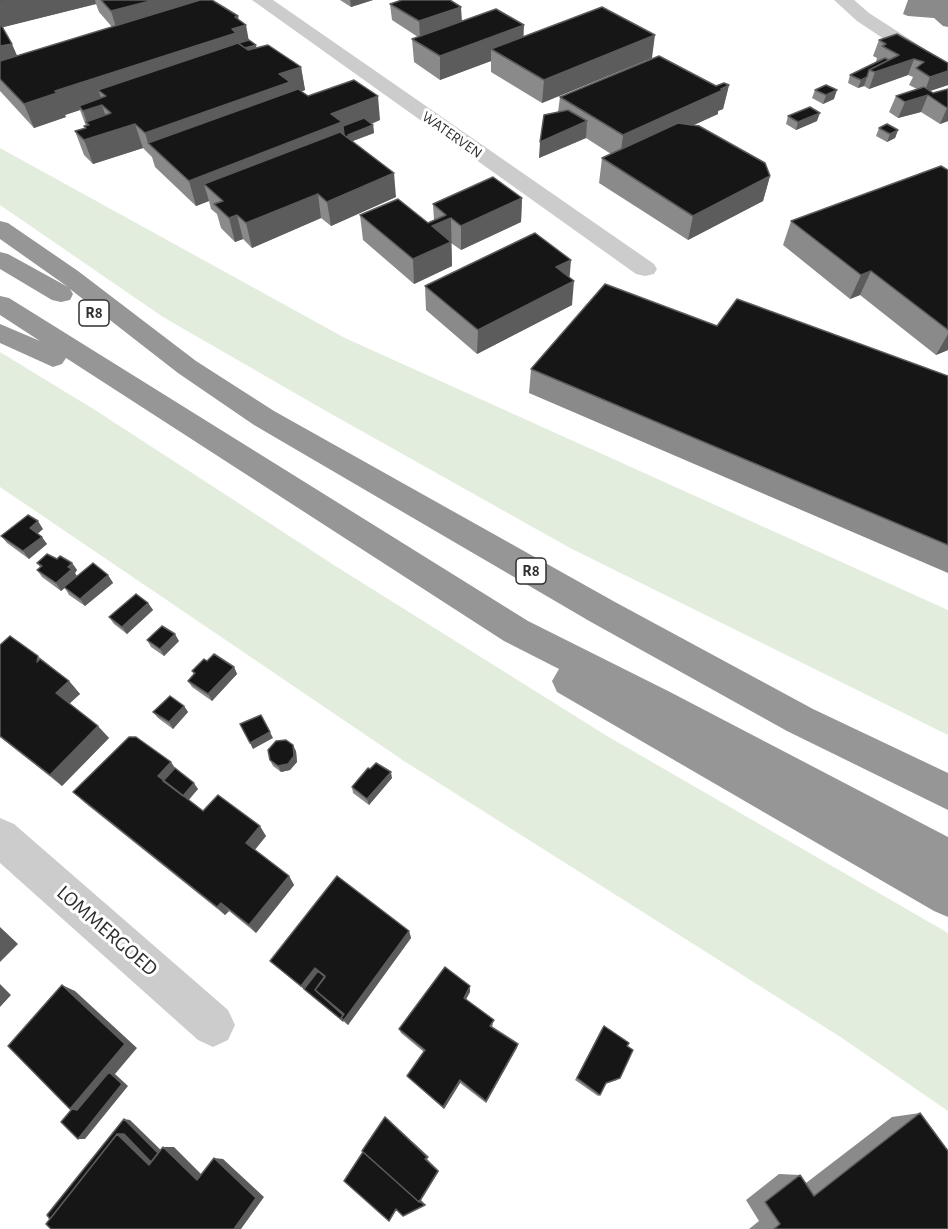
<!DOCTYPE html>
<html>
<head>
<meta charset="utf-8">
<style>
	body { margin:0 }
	canvas { display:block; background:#fff }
</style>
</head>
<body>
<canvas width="948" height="1229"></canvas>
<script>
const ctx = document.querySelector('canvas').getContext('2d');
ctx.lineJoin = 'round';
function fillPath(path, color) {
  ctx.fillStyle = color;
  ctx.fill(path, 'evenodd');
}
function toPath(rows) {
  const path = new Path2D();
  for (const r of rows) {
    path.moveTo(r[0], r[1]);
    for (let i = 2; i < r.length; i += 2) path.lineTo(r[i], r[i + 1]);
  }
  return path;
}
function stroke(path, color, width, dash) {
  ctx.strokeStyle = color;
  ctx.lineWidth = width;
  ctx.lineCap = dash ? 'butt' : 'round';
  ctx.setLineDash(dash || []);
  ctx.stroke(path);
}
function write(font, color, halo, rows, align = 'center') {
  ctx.font = font + ' "Alegreya Sans",sans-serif';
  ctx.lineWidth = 6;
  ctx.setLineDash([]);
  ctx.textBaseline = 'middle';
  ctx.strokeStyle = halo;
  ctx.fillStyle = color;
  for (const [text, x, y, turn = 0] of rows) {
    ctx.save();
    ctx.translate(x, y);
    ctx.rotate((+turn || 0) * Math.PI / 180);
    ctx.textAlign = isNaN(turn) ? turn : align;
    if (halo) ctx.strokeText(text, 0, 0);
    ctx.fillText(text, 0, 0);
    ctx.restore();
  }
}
fillPath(toPath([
	[0,148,345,338,948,610,948,735,570,548,326,411,163,317,0,205],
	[0,352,95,410,337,567,607,736,948,933,948,1111,842,1038,404,761,0,487]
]), '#e2eddd');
fillPath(toPath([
	[252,0,273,0,654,264,657,269,654,274,645,276,636,274,252,0],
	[834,0,854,0,869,13,948,64,948,79,941,77,857,21,834,0],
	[0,818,14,824,228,1010,235,1025,228,1040,213,1047,198,1040,0,863,0,818]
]), '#ccc');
fillPath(toPath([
	[0,221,8,223,78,271,196,361,274,411,615,602,813,709,948,773,948,810,787,731,591,622,254,425,178,373,70,289,73,294,70,300,61,302,52,300,0,269,0,252,8,254,68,287,0,239,0,221],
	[0,296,9,298,528,621,670,692,948,837,948,917,934,911,557,692,552,681,559,669,504,641,66,358,62,364,53,367,0,343,0,324,40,341,0,315,0,296]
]), '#969696');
fillPath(toPath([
	[0,0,212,0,238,16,238,19,249,40,256,45,256,48,301,67,305,90,301,92,308,96,380,120,372,124,373,125,374,133,353,141,396,197,331,226,321,218,252,248,243,239,235,242,221,228,217,214,211,209,209,201,196,206,155,167,152,157,143,148,93,164,84,155,75,131,85,128,84,126,86,126,80,110,65,115,66,117,34,128,0,91],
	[96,4,99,12,112,27,17,56,3,27],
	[340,0,373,0,351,7],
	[908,0,948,0,948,27,943,26,934,18,908,16,903,14],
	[390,4,524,36,652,58,542,103,491,72,491,61,440,80,414,62,412,39,418,37,392,20],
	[879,40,948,63,948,85,930,91,933,93,948,89,948,121,940,124,921,112,898,118,889,112,896,96,917,89,909,85,913,77,908,75,869,89,864,86,858,88,848,83,850,75,877,62,876,62,877,58,873,56],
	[729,85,723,109,718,111,718,114,693,125,770,176,763,201,688,240,599,183,602,158,611,154,586,138,539,158,558,112,560,97],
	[815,90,834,99,823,104,812,98],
	[788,116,817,121,796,130,786,124],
	[879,128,898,130,895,138,887,142,876,136],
	[948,170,948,350,936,355,860,295,850,299,783,245,791,221],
	[522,198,521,222,461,250,451,243,452,266,414,284,363,240,360,215,428,223,434,220,433,204],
	[569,277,572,305,477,354,426,310,425,286],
	[717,326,948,376,948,573,529,393,531,369],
	[43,529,37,534,47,544,29,559,7,543,1,536],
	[57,559,72,563,77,570,75,573,77,576,108,575,113,583,85,606,69,595,65,588,61,591,42,577,37,570,40,567,37,563],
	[148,603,153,610,127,634,114,624,109,617],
	[147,640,179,641,164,656,151,647],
	[0,645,38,656,69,681,80,694,69,703,109,738,62,786,0,737],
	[207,661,234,667,237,674,212,701,192,687,188,681,194,675,192,671],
	[184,706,188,712,173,729,158,718,153,712],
	[296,751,297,762,290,770,281,772,273,766,270,760],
	[175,768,198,789,188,800,203,811,266,836,255,850,289,876,294,885,256,933,229,911,225,915,85,803,73,792],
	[392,778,369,805,353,793,352,787],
	[409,931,411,938,348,1025,307,992,270,961],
	[470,992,466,999,493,1024,492,1027,518,1044,486,1103,460,1083,444,1109,410,1079,407,1076,424,1052,401,1033,399,1029],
	[604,1026,627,1046,617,1080,605,1084,600,1095,598,1096,575,1080,602,1028],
	[920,1113,948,1229,749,1229,759,1221,746,1200,779,1174,800,1175,806,1183,892,1117]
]), '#8a8a8a');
fillPath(toPath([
	[10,0,95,0,96,4,0,28,0,2],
	[154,0,196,0,198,8,118,34,111,11],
	[350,0,373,0,351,7],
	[461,7,462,22,420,37,419,21],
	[238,16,240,27,246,25,250,47,256,45,257,53,106,96,98,90,103,102,79,106,80,110,65,115,66,117,34,128,24,104,55,91,232,29,235,17],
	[524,25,523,48,491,49,491,61,440,80,440,56],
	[655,35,652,58,542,103,544,80],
	[12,44,22,67,0,72,0,46],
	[914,59,908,75,869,89,875,72],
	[301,67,305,90,148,143,145,133,279,74],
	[948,71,948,85,924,93,930,77],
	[867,77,864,86,858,88,861,80],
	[729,85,723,109,718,111,718,114,620,159,623,135],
	[837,90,834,99,823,104,826,95],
	[928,95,921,112,898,118,905,102],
	[378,96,380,120,344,134,348,135,373,125,374,133,350,142,204,184,209,201,196,206,189,181,331,114],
	[102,105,110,129,89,125,87,123,83,111],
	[948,107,948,121,940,124,947,108],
	[820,113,817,121,796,130,798,122],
	[587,121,586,138,539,158,540,142],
	[135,124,143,148,93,164,84,140],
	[898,130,895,138,887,142,890,134],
	[394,173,396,197,331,226,327,202],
	[770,176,763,201,688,240,693,216],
	[318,194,321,218,252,248,246,223],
	[522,198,521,222,461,250,461,226],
	[237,215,243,239,235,242,229,218],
	[451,218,452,266,414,284,413,259,432,226],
	[571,260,569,284,574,281,572,305,477,354,478,330,556,267],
	[871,271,860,295,850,299,861,275],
	[948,334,948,350,936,355],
	[38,521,43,529,35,536,30,528],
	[42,537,47,544,29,559,23,551],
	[72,563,77,570,75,573,77,577,61,591,56,583],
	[108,575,113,583,85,606,80,599],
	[148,603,153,610,127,634,122,627],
	[175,634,179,641,164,656,160,649],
	[234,667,237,674,212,701,208,694],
	[69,681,80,694,67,706,56,693],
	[184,706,188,712,173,729,169,722],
	[98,726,109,738,62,786,50,775],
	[270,732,273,738,253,749,250,743],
	[293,745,296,751,297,762,290,770,281,772,278,766],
	[171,762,179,774,168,786,158,776],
	[391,772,392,778,369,805,367,799],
	[194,783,198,789,187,802,182,797],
	[260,826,266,836,252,853,246,843],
	[289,876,294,885,256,933,249,925],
	[221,903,229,911,225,915,217,907],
	[0,927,18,944,0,962],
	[409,931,411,938,348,1025,344,1020],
	[315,968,320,974,307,992,301,986],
	[0,984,11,995,0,1007],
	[62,985,75,991,137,1048,115,1074,128,1086,85,1139,78,1139,84,1111,70,1109],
	[470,986,470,992,464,1003,464,998],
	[518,1044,517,1048,486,1103,486,1101],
	[460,1080,460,1083,444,1109,443,1107],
	[385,1117,388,1119,429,1157,427,1159,439,1171,421,1200,426,1205,425,1205,420,1201,425,1159],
	[124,1119,130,1120,167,1156,149,1165,117,1134],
	[163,1147,174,1147,207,1180,197,1180],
	[214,1158,223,1159,264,1197,241,1229,234,1229]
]), '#5c5c5c');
const building = toPath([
	[0,0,10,0,0,2,0,0],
	[101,0,154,0,111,11,101,0],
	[200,0,212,0,238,16,235,17,246,25,232,29,236,33,55,91,57,93,24,104,0,79,0,61,200,0],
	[402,0,450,0,461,7,419,21,390,4,402,0],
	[602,7,655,35,544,80,491,49,602,7],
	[496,9,524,25,440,56,412,39,496,9],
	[0,23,12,44,0,46,0,23],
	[897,34,948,63,948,71,930,77,916,68,924,62,914,59,875,72,869,70,899,55,882,46,886,44,879,40,897,34],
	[249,40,256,45,245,48,239,44,239,43,249,40],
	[238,43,248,50,268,45,301,67,279,74,290,82,145,133,135,124,84,140,75,131,86,128,84,126,89,125,86,122,111,113,102,105,83,111,79,106,106,96,98,90,238,43],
	[659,56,716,86,724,83,729,85,721,89,723,90,623,135,560,97,659,56],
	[885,58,889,60,869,70,867,77,861,80,850,75,885,58],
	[354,80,378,96,331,114,342,122,189,181,148,143,298,89,308,96,354,80],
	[826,85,837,90,826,95,815,90,826,85],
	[924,87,933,93,948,89,948,107,947,108,928,95,905,102,896,96,924,87],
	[810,107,820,113,798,122,788,116,810,107],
	[568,110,587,121,540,142,544,115,568,110],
	[364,118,373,125,348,135,349,136,347,137,344,135,343,126,364,118],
	[678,123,699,126,765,163,770,176,693,216,602,158,678,123],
	[887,124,898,130,890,134,879,128,887,124],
	[340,132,394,173,327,202,318,194,246,223,237,215,229,218,214,204,223,201,204,184,340,132],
	[941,166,948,170,948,330,871,271,861,275,791,221,941,166],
	[493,177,522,198,461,226,451,218,432,226,451,242,413,259,360,215,398,199,428,223,446,215,433,204,493,177],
	[535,233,571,260,556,267,574,281,478,330,425,286,535,233],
	[605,284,717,326,737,299,948,376,948,545,531,369,605,284],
	[28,515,38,521,30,528,42,537,23,551,1,536,28,515],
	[47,554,57,559,60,556,72,563,68,567,72,569,56,583,37,570,42,566,37,563,47,554],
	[93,563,108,575,80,599,64,587,93,563],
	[136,594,148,603,122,627,109,617,136,594],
	[162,626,175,634,160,649,147,640,162,626],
	[10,636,38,656,37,662,40,659,69,681,56,693,98,726,50,775,0,736,0,645,10,636],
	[214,654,234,667,208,694,188,681,195,673,192,671,204,659,207,661,214,654],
	[170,696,184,706,169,722,153,712,170,696],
	[261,715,270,732,250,743,240,724,261,715],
	[129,737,136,737,171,762,158,776,203,811,218,795,260,826,246,843,289,876,249,925,221,903,217,907,73,792,129,737],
	[286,740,293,745,294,756,288,764,278,766,270,760,268,750,276,741,286,740],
	[376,763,391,772,367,799,352,787,368,768,370,769,376,763],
	[175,768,194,783,183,796,163,781,175,768],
	[337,876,409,931,344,1020,341,1018,344,1014,315,990,325,976,315,968,301,986,270,961,337,876],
	[445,967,470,986,464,998,494,1020,490,1026,518,1044,486,1101,460,1080,443,1107,407,1076,425,1050,399,1029,445,967],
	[318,971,325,977,315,990,343,1015,341,1018,343,1021,304,989,318,971],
	[62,985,125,1044,70,1109,8,1046,62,985],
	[604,1026,629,1043,627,1046,633,1050,620,1078,606,1083,600,1095,577,1078,604,1026],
	[109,1072,122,1084,78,1139,61,1122,72,1109,77,1110,109,1072],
	[920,1113,948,1151,948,1229,774,1229,780,1224,765,1202,800,1175,814,1196,920,1113],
	[385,1117,427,1157,425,1159,438,1171,419,1202,362,1151,385,1117],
	[124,1119,158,1153,151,1162,124,1134,117,1134,50,1219,47,1215,124,1119],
	[117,1134,149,1165,163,1147,197,1180,214,1158,256,1198,234,1229,51,1229,46,1224,117,1134],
	[363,1152,419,1202,419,1201,425,1205,403,1216,396,1209,389,1221,344,1181,363,1152]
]);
fillPath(building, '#161616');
stroke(building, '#5c5c5c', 1.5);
write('15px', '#2f2f2f', '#fff', [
	["WATERVEN",452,135,35]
]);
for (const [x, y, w] of [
	[94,313,30],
	[531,571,30]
]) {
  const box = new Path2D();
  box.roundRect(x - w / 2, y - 13, w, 26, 4.5);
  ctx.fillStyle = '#fff';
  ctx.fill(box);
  stroke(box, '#2f2f2f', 1.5);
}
write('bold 16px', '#2f2f2f', null, [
	["R8",94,313],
	["R8",531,571]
]);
write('21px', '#2f2f2f', '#fff', [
	["LOMMERGOED",107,931,41]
]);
</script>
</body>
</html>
